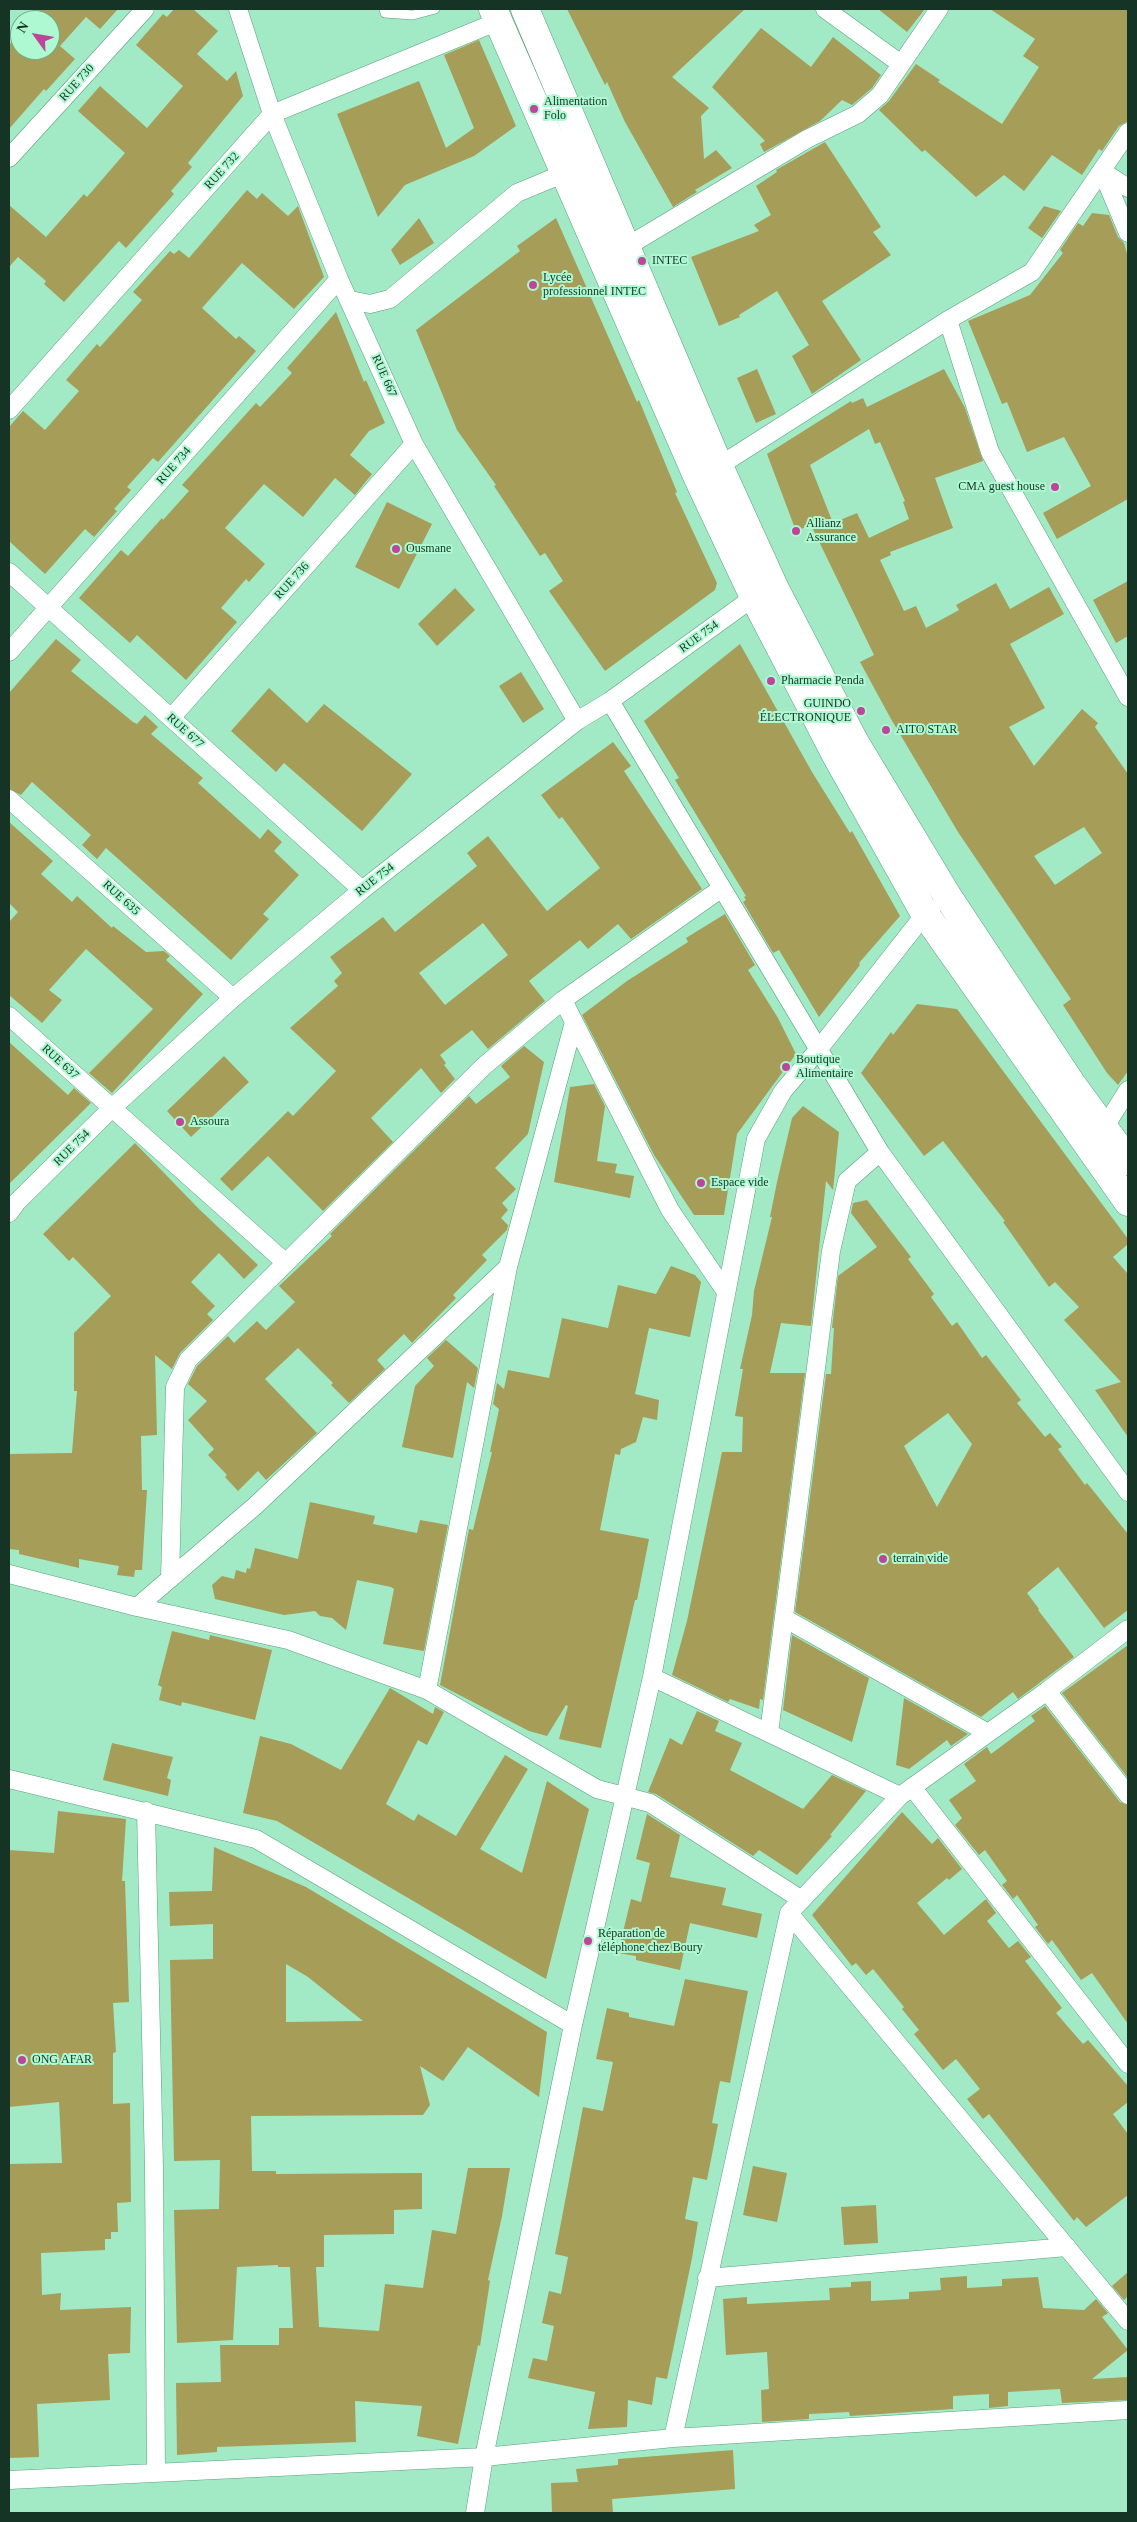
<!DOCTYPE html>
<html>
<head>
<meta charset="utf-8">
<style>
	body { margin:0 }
	#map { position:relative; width:1137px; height:2522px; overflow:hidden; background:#a1eac5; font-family:Georgia,serif }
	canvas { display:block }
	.frame { position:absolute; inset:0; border:10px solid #163426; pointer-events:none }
	.north { position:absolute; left:10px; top:10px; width:50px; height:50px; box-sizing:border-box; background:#aef8d2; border:1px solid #71aa8d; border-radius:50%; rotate:302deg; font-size:14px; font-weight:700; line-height:20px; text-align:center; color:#163426 }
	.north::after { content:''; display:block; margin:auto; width:18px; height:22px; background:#be469a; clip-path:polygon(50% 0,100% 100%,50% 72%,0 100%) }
</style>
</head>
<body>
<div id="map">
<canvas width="1137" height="2522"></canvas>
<div class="frame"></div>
<div class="north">N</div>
</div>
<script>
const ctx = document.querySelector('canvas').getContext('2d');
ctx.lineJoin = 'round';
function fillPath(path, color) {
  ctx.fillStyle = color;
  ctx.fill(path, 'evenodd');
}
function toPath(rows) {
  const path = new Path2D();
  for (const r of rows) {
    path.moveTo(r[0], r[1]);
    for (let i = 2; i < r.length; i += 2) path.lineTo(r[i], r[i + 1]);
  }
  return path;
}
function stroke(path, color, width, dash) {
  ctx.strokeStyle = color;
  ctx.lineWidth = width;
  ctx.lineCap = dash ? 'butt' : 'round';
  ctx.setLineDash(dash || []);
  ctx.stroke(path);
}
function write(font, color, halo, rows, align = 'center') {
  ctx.font = font + ' Georgia,serif';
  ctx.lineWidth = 4;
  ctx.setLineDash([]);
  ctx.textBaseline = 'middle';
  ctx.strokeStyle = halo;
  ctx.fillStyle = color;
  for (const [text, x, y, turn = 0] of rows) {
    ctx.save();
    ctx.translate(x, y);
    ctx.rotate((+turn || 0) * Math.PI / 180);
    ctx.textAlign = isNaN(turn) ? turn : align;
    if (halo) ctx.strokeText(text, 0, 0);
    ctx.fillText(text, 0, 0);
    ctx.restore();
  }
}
fillPath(toPath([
	[40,9,118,9,100,29,86,17,60,46,75,59,46,91,44,89,9,129,9,45,20,32,20,50,50,50,50,20,30,20],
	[174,9,193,9,218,31,197,54,227,81,236,71,243,96,188,163,192,167,171,191,174,194,126,248,119,241,64,302,44,284,46,281,18,257,9,267,9,205,46,237,84,194,87,197,125,153,78,111,100,86,147,128,183,86,136,45,163,14,167,17],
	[567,9,745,9,672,77,709,108,701,116,704,159,716,150,732,168,695,190,697,192,673,207,625,122,607,82,605,85],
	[878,9,925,9,907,32],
	[990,9,1128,9,1128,121,1119,126,1102,151,1099,149,1082,175,1052,155,1024,191,1004,175,976,197,925,150,922,152,879,110,889,101,916,64,940,80,938,82,1002,124,1039,67,1023,56,1035,39],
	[761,28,811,67,833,37,881,75,872,88,852,105,842,100,820,121,764,152,760,144,765,141,712,87],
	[479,40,516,126,474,156,405,185,378,217,337,114,419,81,446,148,474,128,444,55],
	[825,142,881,227,873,232,891,255,822,301,861,360,812,394,792,356,809,345,777,291,739,315,740,317,719,326,691,257,759,231,754,225,771,215,756,186,777,172,776,170],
	[247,190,257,199,262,193,288,216,298,206,324,277,294,309,242,263,202,308,236,339,239,336,256,351,158,462,153,458,127,487,131,490,114,509,117,511,94,537,85,529,45,574,9,541,9,427,23,411,45,430,79,391,66,380,97,344,100,347,142,300,133,292,170,251,174,254,179,250,189,258],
	[1044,206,1061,211,1042,238,1028,228],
	[1092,213,1109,215,1118,237,1124,243,1128,257,1128,499,1057,539,1043,513,1091,486,1064,437,1027,452,1007,402,1002,404,968,321,1030,295,1063,253,1060,250,1078,223,1083,226],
	[419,218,434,243,400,265,391,250],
	[556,218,637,402,639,400,677,492,675,493,717,583,715,590,605,671,549,591,563,581,545,553,540,556,494,486,496,485,457,430,416,330,520,251,517,246],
	[336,312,364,382,366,380,385,423,369,431,350,455,372,474,355,495,335,478,303,517,264,484,225,528,265,564,249,582,246,579,221,608,237,622,186,680,137,635,130,643,79,598,121,550,128,556,162,518,163,520,189,491,182,485,256,403,260,407,292,373,287,368],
	[757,369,776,414,756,423,737,378],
	[944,369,965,408,983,461,935,478,953,528,890,552,891,555,880,560,904,611,916,606,926,628,959,610,956,605,996,583,1010,609,1049,587,1064,614,1010,644,1045,708,1009,727,1034,766,1082,709,1098,723,1095,727,1128,774,1128,1071,1118,1085,1107,1073,1063,1005,1071,999,958,832,891,719,860,662,874,655,811,525,796,531,767,454,851,401,852,403,863,398,867,407],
	[869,429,875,444,880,442,905,501,903,502,909,519,869,538,857,513,833,523,810,465],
	[1084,827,1102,853,1055,885,1034,856],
	[387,502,432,524,399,589,355,567],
	[1128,581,1128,636,1116,643,1093,600],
	[455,588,475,610,437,646,418,624],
	[56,639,81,660,71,671,133,722,137,724,145,715,158,727,151,734,203,778,198,783,260,839,268,829,282,842,274,851,299,875,263,914,269,919,231,960,106,848,97,859,82,845,91,835,32,782,21,795,9,789,9,693],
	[740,644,812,772,850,833,852,831,900,916,859,963,860,965,819,1017,779,950,773,953,743,902,746,900,744,897,746,896,675,780,679,778,644,721],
	[521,672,544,709,523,723,499,686],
	[269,688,307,723,324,704,412,774,362,831,284,763,276,772,231,731],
	[613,742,631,766,624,771,702,889,631,939,618,924,588,949,580,940,529,981,545,1001,488,1049,472,1030,440,1055,446,1063,444,1065,455,1079,441,1093,421,1068,371,1118,393,1142,323,1211,268,1156,232,1191,220,1179,288,1111,293,1116,336,1071,290,1028,338,986,334,981,342,973,330,957,383,917,395,932,477,866,467,853,488,836,547,911,600,868,562,817,559,819,541,795],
	[483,923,508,955,445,1005,419,973],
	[9,822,53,861,41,874,72,902,77,896,112,928,113,926,146,952,164,951,170,956,166,960,203,994,112,1093,89,1073,153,1009,86,949,49,990,62,1000,42,1023,9,995,9,922,18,912,9,903],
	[725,914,755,965,748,970,778,1018,796,1054,737,1134,724,1215,694,1215,654,1155,582,1015,627,981,688,942,686,938],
	[917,1004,957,1009,1128,1239,1128,1244,1113,1257,1128,1274,1128,1437,1095,1390,1121,1382,1064,1320,1079,1307,1055,1282,1049,1287,1003,1222,1005,1221,943,1141,924,1156,861,1073,891,1032,893,1035],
	[9,1042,68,1095,74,1088,91,1103,9,1184],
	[524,1046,544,1062,528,1134,495,1168,516,1189,502,1203,508,1210,501,1218,508,1225,507,1230,482,1255,487,1260,453,1295,456,1298,412,1343,404,1334,377,1360,385,1369,349,1403,331,1385,333,1383,298,1348,265,1379,317,1433,266,1480,258,1471,238,1491,225,1477,227,1475,208,1455,214,1449,188,1420,207,1401,188,1384,197,1366,228,1336,234,1343,257,1321,266,1330,295,1302,279,1286,332,1236,330,1234,339,1225,469,1096,476,1104,510,1077,501,1066],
	[224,1056,249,1082,191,1137,167,1111],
	[594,1084,605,1106,597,1161,617,1164,615,1173,634,1176,630,1198,554,1182,570,1087],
	[803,1106,839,1132,833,1190,826,1181,811,1326,781,1323,770,1373,805,1373,763,1700,760,1699,759,1709,730,1699,728,1702,672,1675,687,1621,722,1452,742,1452,743,1417,735,1416,743,1369,740,1369,752,1315,754,1291,772,1217,770,1217,777,1182,792,1118],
	[135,1143,199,1209,258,1265,244,1279,219,1253,191,1282,215,1306,207,1314,213,1320,180,1353,172,1369,155,1355,157,1435,141,1436,142,1490,147,1490,142,1570,135,1570,134,1577,117,1575,119,1566,79,1559,79,1568,19,1554,19,1550,9,1549,9,1454,72,1453,77,1391,74,1391,74,1333,111,1296,73,1257,69,1261,43,1234],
	[867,1200,911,1257,908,1259,934,1294,931,1297,952,1326,957,1322,982,1358,986,1355,1021,1400,1017,1403,1045,1437,1050,1433,1062,1447,1058,1449,1085,1485,1087,1483,1128,1534,1128,1610,1104,1628,1058,1567,1027,1593,1039,1609,1038,1610,1074,1657,1018,1699,1013,1692,981,1717,795,1612,826,1374,831,1374,834,1328,832,1328,838,1276,877,1247,851,1213,853,1203],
	[948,1413,972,1444,937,1507,904,1446],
	[671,1266,695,1275,701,1282,690,1337,649,1328,635,1394,659,1400,657,1420,643,1417,636,1442,621,1449,620,1455,615,1454,600,1530,649,1539,637,1600,635,1600,601,1748,559,1739,568,1706,566,1705,547,1736,529,1731,440,1685,469,1529,473,1530,492,1452,490,1452,499,1409,493,1404,497,1383,504,1389,508,1370,549,1378,562,1318,608,1328,618,1285,656,1294],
	[446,1340,478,1368,474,1388,467,1382,453,1458,402,1447,415,1386,434,1366,427,1358],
	[310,1502,375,1516,373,1524,417,1533,420,1520,448,1525,424,1651,383,1644,394,1589,391,1587,357,1580,346,1630,332,1618,320,1616,315,1611,284,1615,215,1599,212,1585,222,1576,234,1579,236,1570,246,1573,247,1568,250,1569,255,1548,298,1559],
	[172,1631,209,1640,210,1635,272,1650,255,1720,182,1702,181,1706,159,1700,162,1687,158,1685],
	[792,1635,869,1678,852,1742,783,1710],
	[1128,1645,1128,1778,1062,1693],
	[390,1688,433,1714,435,1707,444,1712,427,1745,418,1740,386,1804,414,1821,418,1814,456,1836,505,1755,528,1769,480,1849,522,1873,547,1781,589,1809,546,1979,277,1821,243,1813,260,1736,291,1744,341,1770],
	[904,1698,968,1734,951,1746,947,1740,909,1769,896,1765],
	[1045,1706,1120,1802,1128,1805,1128,2024,1092,1973,1081,1980,1052,1940,1048,1944,1035,1927,1038,1925,1017,1895,1013,1899,1002,1885,1007,1881,985,1850,979,1855,955,1825,962,1818,949,1800,976,1781,964,1764,987,1747,991,1754,1035,1721,1031,1716],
	[697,1711,719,1721,715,1731,742,1743,730,1770,803,1809,832,1775,866,1791,830,1835,832,1836,797,1875,759,1850,753,1856,656,1794,648,1792,670,1738,682,1745],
	[112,1743,173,1757,167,1778,171,1780,168,1796,103,1780],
	[58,1811,126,1819,122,1881,125,1881,129,2002,113,2003,116,2052,113,2053,113,2104,130,2103,131,2202,117,2203,118,2232,111,2232,111,2239,105,2239,105,2250,41,2253,42,2295,61,2293,60,2310,131,2307,130,2353,108,2354,110,2400,37,2404,39,2457,9,2458,9,2164,62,2163,59,2102,9,2107,9,1850,54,1853],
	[902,1812,932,1844,938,1838,962,1869,949,1880,947,1878,917,1903,944,1935,986,1899,996,1913,987,1921,1009,1948,1018,1941,1031,1957,1025,1961,1062,2008,1056,2013,1083,2044,1088,2040,1128,2086,1128,2102,1113,2114,1128,2134,1128,2195,1086,2227,1077,2217,1074,2221,989,2114,983,2119,967,2099,980,2089,956,2059,943,2070,914,2034,919,2030,902,2009,904,2007,873,1969,866,1975,856,1963,852,1966,812,1915],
	[647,1814,680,1835,670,1877,726,1888,722,1905,762,1914,757,1938,690,1923,680,1970,636,1960,636,1956,618,1953,631,1899,641,1902,650,1863,636,1859],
	[214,1847,306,1887,547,2032,539,2097,468,2047,443,2081,420,2066,430,2105,423,2115,251,2116,252,2171,276,2171,276,2174,422,2173,422,2209,394,2210,394,2234,324,2235,324,2267,316,2267,319,2327,379,2331,385,2284,423,2288,432,2230,456,2234,468,2168,510,2168,502,2216,488,2280,490,2281,480,2346,478,2345,458,2444,417,2436,422,2406,355,2401,356,2442,217,2447,217,2452,177,2455,176,2383,221,2382,220,2345,279,2345,279,2328,293,2328,290,2267,278,2267,278,2265,237,2267,233,2340,177,2343,174,2210,219,2209,220,2160,174,2161,170,1960,213,1959,213,1924,170,1926,169,1892,212,1891],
	[286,1964,308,1977,363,2021,286,2022],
	[685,1979,748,1991,730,2083,720,2081,712,2123,718,2124,707,2180,693,2177,685,2219,698,2222,692,2258,667,2379,656,2377,652,2405,628,2400,627,2427,588,2429,595,2392,528,2378,533,2358,547,2361,554,2326,542,2323,549,2291,561,2294,568,2257,555,2254,583,2107,603,2111,613,2062,596,2059,607,2008,629,2013,629,2017,674,2026],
	[753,2166,787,2173,777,2222,743,2215],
	[876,2205,878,2243,844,2245,841,2207],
	[1128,2272,1128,2296,1124,2300,1112,2286],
	[967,2276,967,2288,1002,2286,1002,2279,1038,2277,1043,2308,1084,2310,1096,2299,1108,2313,1102,2317,1128,2350,1092,2379,1128,2377,1128,2400,1062,2403,1060,2389,1008,2392,1008,2406,989,2408,989,2394,953,2396,953,2409,850,2416,849,2412,809,2414,809,2419,762,2422,761,2390,769,2389,767,2352,726,2355,723,2299,747,2297,747,2304,830,2300,829,2288,851,2287,851,2282,871,2281,871,2301,909,2299,909,2292,941,2290,940,2278],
	[733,2450,735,2489,612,2499,613,2513,552,2513,551,2483,578,2482,576,2469,618,2465,618,2459]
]), '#a69d58');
const service = toPath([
	[384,9,385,13,413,15,435,9]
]);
const minor = toPath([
	[238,9,272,114,339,279,414,444,577,721],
	[825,9,901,64],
	[9,158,145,9],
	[1102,171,1128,233],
	[1102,171,1128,188],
	[626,247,807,139,858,114,880,95,939,9],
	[350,300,370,304,390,299,517,193,565,173],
	[948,320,990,452,1128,697],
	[9,410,272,114,499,21],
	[719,466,948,320,1032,272,1128,132],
	[9,572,362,890],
	[9,652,339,279],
	[610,701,880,1152,1128,1492],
	[171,718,414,444],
	[9,799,233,998],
	[9,1016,286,1263],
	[574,1022,670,1210,726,1292],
	[1104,1128,1128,1090],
	[9,1213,17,1202,112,1108,233,998,362,890,577,721,610,701,754,597,763,593],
	[9,1574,137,1607,288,1640,427,1690,597,1789,650,1803,802,1900],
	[170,1579,175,1387,188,1360,484,1066,563,1000],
	[137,1607,255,1506,508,1267,574,1022,563,1000,722,888],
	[784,1618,988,1733],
	[652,1677,900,1796],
	[427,1690,508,1267],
	[1047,1691,1128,1795],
	[769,1733,831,1251,847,1181,880,1152],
	[9,1779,256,1839,573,2025],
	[912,1787,1128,2064],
	[146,1811,154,2168,156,2473],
	[789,1913,1128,2321],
	[707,2278,1067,2247],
	[673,2438,789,1913,900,1796,1047,1691,1128,1629],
	[9,2480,484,2457,673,2438,1128,2410],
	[475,2513,484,2457,573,2025,652,1677,756,1139,783,1091,818,1050,925,914,931,909]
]);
const primary = toPath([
	[493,9,697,476,754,597,837,757,925,914,1128,1202],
	[525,9,719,466,775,589,854,741,948,897,1071,1083,1128,1161]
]);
stroke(service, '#58a07d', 10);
stroke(minor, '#58a07d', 19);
stroke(primary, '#58a07d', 29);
stroke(service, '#fff', 9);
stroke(minor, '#fff', 18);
stroke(primary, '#fff', 28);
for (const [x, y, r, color] of [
	[534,109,5,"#be469a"],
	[642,261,5,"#be469a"],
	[533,285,5,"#be469a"],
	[1055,487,5,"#be469a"],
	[796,531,5,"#be469a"],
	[396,549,5,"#be469a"],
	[771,681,5,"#be469a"],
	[861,711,5,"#be469a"],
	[886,730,5,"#be469a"],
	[786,1067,5,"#be469a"],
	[180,1122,5,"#be469a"],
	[701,1183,5,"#be469a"],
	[883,1559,5,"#be469a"],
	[588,1941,5,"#be469a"],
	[22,2060,5,"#be469a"]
]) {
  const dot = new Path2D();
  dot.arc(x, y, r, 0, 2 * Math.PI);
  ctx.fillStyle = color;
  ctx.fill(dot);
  stroke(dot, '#aef8d2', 2);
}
write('12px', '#163426', '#aef8d2', [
	["RUE 730",77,83,-48],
	["RUE 732",222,171,-48],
	["RUE 667",384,376,66],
	["RUE 734",174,466,-49],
	["RUE 736",292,581,-48],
	["RUE 754",699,637,-36],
	["RUE 677",185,731,42],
	["RUE 754",375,880,-38],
	["RUE 635",121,898,42],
	["RUE 637",60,1062,42],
	["RUE 754",72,1148,-45]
]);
write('12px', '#163426', '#aef8d2', [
	["Alimentation",544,102],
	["Folo",544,116],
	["INTEC",652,261],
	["Lycée",543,278],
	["professionnel INTEC",543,292],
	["CMA guest house",1045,487,"right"],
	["Allianz",806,524],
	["Assurance",806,538],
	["Ousmane",406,549],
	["Pharmacie Penda",781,681],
	["GUINDO",851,704,"right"],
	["ÉLECTRONIQUE",851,718,"right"],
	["AITO STAR",896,730],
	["Boutique",796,1060],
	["Alimentaire",796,1074],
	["Assoura",190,1122],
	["Espace vide",711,1183],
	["terrain vide",893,1559],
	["Réparation de",598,1934],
	["téléphone chez Boury",598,1948],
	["ONG AFAR",32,2060]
], 'left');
</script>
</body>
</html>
